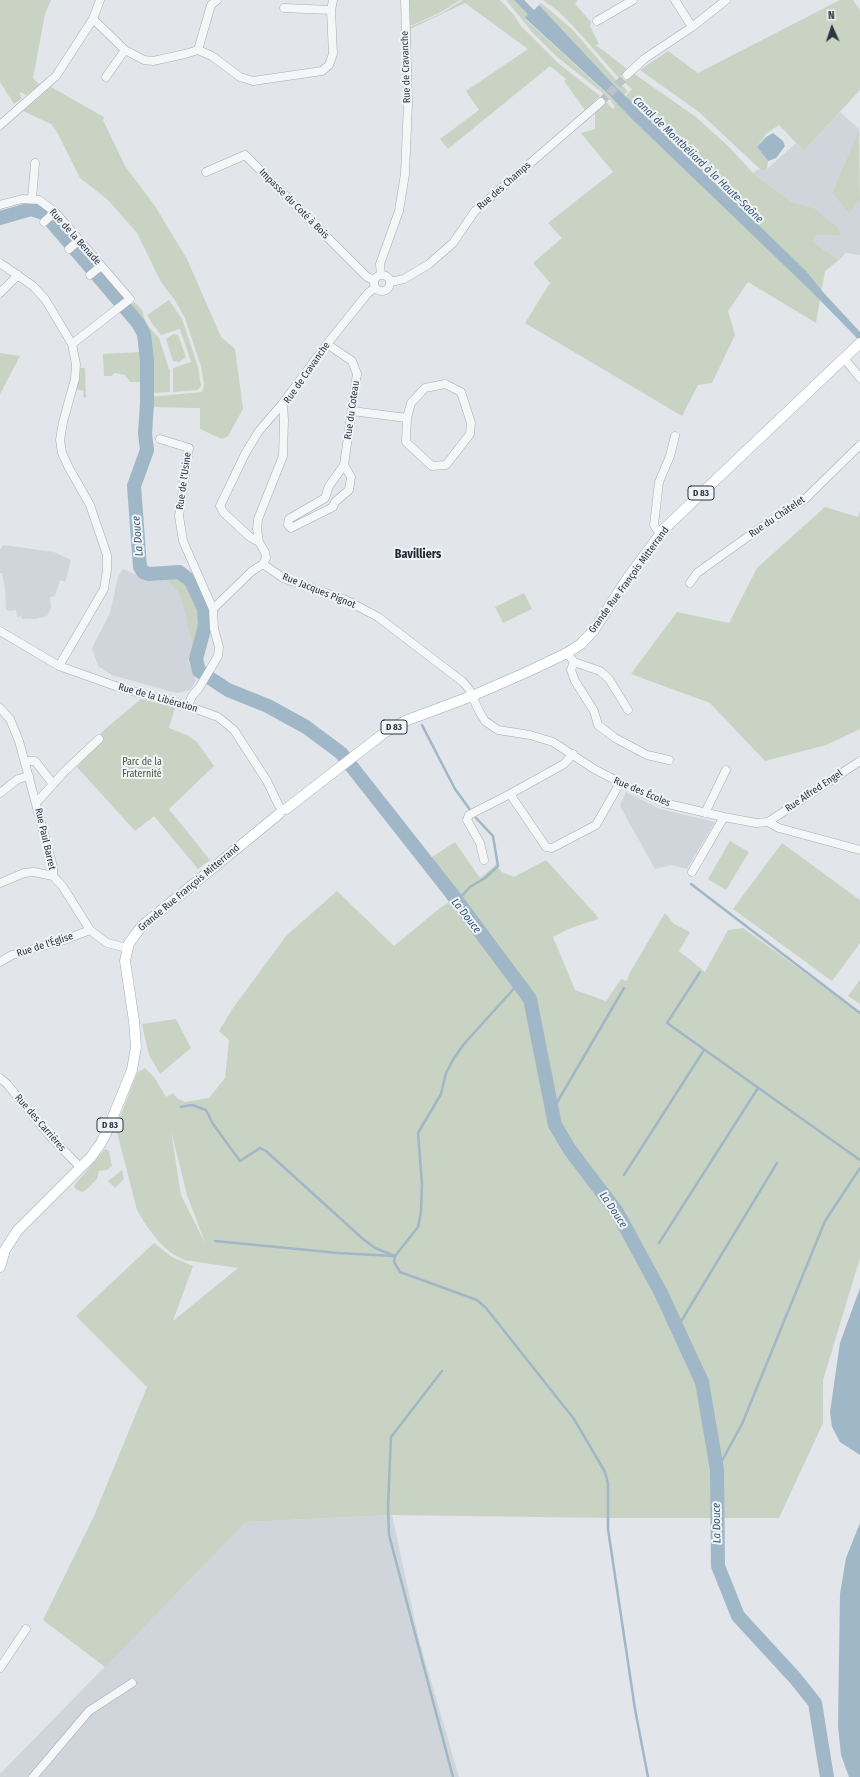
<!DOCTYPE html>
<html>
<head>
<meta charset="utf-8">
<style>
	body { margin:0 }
	#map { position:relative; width:860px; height:1777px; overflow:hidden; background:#e2e5e9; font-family:"Fira Sans Condensed",sans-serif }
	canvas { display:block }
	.north { position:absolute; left:812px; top:8px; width:40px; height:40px; -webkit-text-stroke:3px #f1f4f7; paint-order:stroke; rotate:357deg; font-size:11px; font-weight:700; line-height:16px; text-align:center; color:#2b3540 }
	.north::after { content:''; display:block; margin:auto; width:14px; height:18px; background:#2b3540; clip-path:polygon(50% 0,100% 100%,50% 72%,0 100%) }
</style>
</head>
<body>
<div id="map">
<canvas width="860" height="1777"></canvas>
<div class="north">N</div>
</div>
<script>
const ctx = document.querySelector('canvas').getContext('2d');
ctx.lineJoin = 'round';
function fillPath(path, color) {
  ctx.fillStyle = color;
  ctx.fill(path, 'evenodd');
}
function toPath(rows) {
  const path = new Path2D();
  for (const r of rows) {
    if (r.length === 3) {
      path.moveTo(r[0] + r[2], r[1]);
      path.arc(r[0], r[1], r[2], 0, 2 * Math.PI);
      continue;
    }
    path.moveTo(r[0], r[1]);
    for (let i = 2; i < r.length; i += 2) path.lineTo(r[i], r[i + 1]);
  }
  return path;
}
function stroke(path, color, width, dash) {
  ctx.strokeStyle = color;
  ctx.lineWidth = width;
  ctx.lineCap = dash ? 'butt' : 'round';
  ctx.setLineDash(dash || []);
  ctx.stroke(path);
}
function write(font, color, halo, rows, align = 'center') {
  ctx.font = font + ' "Fira Sans Condensed",sans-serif';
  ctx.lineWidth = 4;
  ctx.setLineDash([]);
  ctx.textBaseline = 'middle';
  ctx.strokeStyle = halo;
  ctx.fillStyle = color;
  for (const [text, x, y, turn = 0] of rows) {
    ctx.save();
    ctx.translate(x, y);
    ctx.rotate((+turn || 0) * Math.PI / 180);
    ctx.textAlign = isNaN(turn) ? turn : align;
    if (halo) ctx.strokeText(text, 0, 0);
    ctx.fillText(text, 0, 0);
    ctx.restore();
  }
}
fillPath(toPath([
	[840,112,859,129,832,193,849,212,860,201,860,255,846,253,839,260,812,241,817,235,841,236,814,208,792,202,753,173,757,170,767,169,796,143,804,151],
	[3,545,54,552,71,560,65,582,60,580,55,596,50,597,51,608,47,616,35,619,22,619,21,616,17,617,16,610,11,611,6,610,5,587,2,573,0,573,0,550],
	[123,569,144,578,151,577,167,581,180,592,193,648,188,661,196,681,190,690,177,693,158,688,112,675,98,666,92,648,110,613,118,577],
	[626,792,660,809,715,822,687,869,671,865,655,869,620,806],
	[392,1515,419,1640,459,1777,0,1777,0,1774,246,1522]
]), '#d0d5db');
fillPath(toPath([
	[0,0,51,0,45,14,33,78,40,85,26,95,20,92,21,99,14,104,0,82],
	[408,0,460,0,443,11,413,25,409,25],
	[463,0,500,0,513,14,521,26,558,63,600,96,585,110,564,81,566,79,550,66,448,149,440,139,479,110,466,91,528,49,465,3,410,29,410,27,442,13],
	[506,0,514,0,529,14,525,19,618,104,632,89,624,82,633,73,696,117,729,147,753,173,792,202,814,208,839,229,841,236,817,235,812,241,839,260,825,271,816,323,748,282,728,311,735,335,712,383,698,385,682,416,525,323,550,283,533,263,562,238,548,223,613,172,581,133,595,129,595,112,606,102,613,109,615,107,609,98,556,56,533,33],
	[543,0,578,0,575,4,591,22,590,26,599,44,596,45,598,47,603,50,628,70,619,78,574,27,558,11],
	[840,0,853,0,860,10,860,90,804,151,779,125,766,134,757,147,768,161,767,169,761,170,699,112,640,70,668,51,698,73],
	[541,3,572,29,617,81,628,91,624,95,539,5],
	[51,87,104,117,103,120,125,166,155,206,187,259,221,337,235,349,243,409,228,436,222,439,200,429,200,408,149,407,150,397,202,392,204,385,201,366,185,318,174,299,161,282,137,233,108,200,80,178,57,132,51,124,23,111],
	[859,129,860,201,849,213,832,193],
	[169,300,182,319,198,367,201,386,198,390,173,392,173,368,191,362,180,329,161,335,153,325,147,315],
	[133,303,136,303,143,312,144,318,149,327,159,338,169,369,170,369,170,392,149,393,148,360,145,334,139,323,127,308],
	[173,334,178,335,186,357,179,362,173,361,166,339],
	[142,352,142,382,130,382,125,375,115,373,111,376,104,376,103,354],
	[0,353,20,356,0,394],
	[80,368,85,368,86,398,83,397,84,391,76,389],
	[825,507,858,517,860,511,860,729,826,745,765,761,710,703,631,674,677,612,729,623,757,568],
	[174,574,187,581,201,612,200,635,196,646,193,648,180,593,167,581,151,577],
	[524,593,532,609,503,623,495,607],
	[141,699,175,707,169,728,187,735,197,742,214,766,169,809,210,860,198,869,154,816,135,831,77,767,91,752,87,748,104,730],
	[730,841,749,852,726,890,708,879],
	[455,842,480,878,496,865,502,872,514,877,546,860,597,916,598,919,568,929,553,937,575,990,606,1001,621,979,627,981,629,974,665,913,674,924,690,932,679,951,705,972,728,930,743,928,860,1013,860,1258,823,1380,823,1423,779,1518,613,1518,392,1515,246,1522,105,1667,43,1620,94,1516,147,1387,76,1316,154,1243,172,1257,193,1266,173,1321,238,1268,184,1260,171,1253,158,1241,146,1225,137,1210,116,1128,137,1073,145,1068,154,1077,166,1097,173,1093,178,1099,185,1102,209,1098,225,1078,229,1040,219,1031,233,1008,287,935,337,891,394,946,440,908,459,895,429,859],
	[171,1131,187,1195,206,1245,181,1195],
	[782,843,860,900,860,943,832,981,733,909],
	[860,980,860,1004,848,996],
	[176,1019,191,1048,160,1074,149,1055,142,1024],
	[105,1149,109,1151,112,1166,107,1170,99,1171,97,1179,86,1190,82,1192,76,1189,74,1186,78,1181],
	[122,1170,124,1179,115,1188,108,1181]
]), '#c9d3c3');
fillPath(toPath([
	[514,0,524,0,534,10,539,5,618,89,806,271,822,291,860,332,860,343,855,336,812,292,633,120,609,95,525,18,528,14],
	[773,133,783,141,785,146,776,158,768,161,757,147,766,137],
	[860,1288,860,1455,840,1442,832,1427,830,1412,840,1343],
	[860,1523,860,1777,849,1777,841,1755,838,1726,840,1594,846,1558]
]), '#9fb7c7');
stroke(toPath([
	[422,725,455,789,471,811],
	[691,884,860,1013],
	[457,901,470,887,485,878,498,866,493,836,476,818],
	[700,972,667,1023,860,1160],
	[519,983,464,1044,454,1058,446,1073,441,1094,418,1133,422,1184,421,1212,418,1227,395,1256,394,1262,400,1272,477,1300,486,1308,574,1419,605,1472,608,1483,608,1529,635,1709,648,1777],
	[181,1107,192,1105,206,1110,213,1124,240,1161,260,1148,266,1151,363,1239,375,1248,395,1256],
	[552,1111,624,988],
	[624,1175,704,1050],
	[215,1241,338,1253,394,1256],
	[659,1243,758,1088],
	[677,1328,777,1163],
	[442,1371,391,1437,388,1507,389,1535,453,1777],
	[717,1470,742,1424,825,1221,860,1168]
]), '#9fb7c7', 2.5);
stroke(toPath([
	[0,218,31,209,44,213,138,323,144,334,147,360,147,403,145,434,147,450,134,486,140,567,143,572,149,574,179,572,191,581,204,609,205,626,196,659,199,671,228,690,268,706,306,727,341,753,452,894,530,999,555,1125,570,1150,617,1212,661,1293,702,1382,717,1470,718,1566,738,1616,795,1678,815,1703,827,1777]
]), '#9fb7c7', 14);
stroke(toPath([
	[601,102,627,75]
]), '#bdc2c7', 8, [8, 4]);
const minor = toPath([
	[675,0,692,27],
	[284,8,331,10],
	[93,19,125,50,144,60,153,61,185,54,198,50,211,5,217,0],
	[597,21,633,0],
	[198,50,212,56,240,77,253,81,322,71,329,65,333,54,331,10,333,0],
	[627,75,644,59,692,27,726,0],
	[106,77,125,50],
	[0,125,56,76,93,19,100,0],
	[206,172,245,155,367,277,374,280],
	[32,199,35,163],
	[0,205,22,199,39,200,55,212,130,299,72,344],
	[44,222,55,212],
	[69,249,79,240],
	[0,263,33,286,45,299,72,344,76,364,75,379,63,422,60,440,62,453,69,468,90,505,107,555,107,570,104,589,59,666],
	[382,283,8],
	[90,275,101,266],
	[381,275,380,264,399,211,405,174,408,102,405,0],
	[390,282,404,279,429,264,453,243,475,211,601,102],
	[0,293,18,275],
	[327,344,352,361,357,374,344,465,329,486,325,498,289,519,288,525,291,528,333,507,335,502,349,490,351,477,344,465],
	[844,358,860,378],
	[445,384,461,392,471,423,470,434,446,465,432,466,406,442,407,418,411,403,425,388,445,384],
	[352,411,407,418],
	[160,439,189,448,179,516,183,541,213,609],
	[660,534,654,525,659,482,670,456,675,436],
	[259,542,250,537,224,513,220,506,246,452,259,431,283,403,327,344,368,293,375,288],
	[263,564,283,578,346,600,378,617,463,682,469,689,479,711,485,721,498,730,530,735,553,742,594,769,627,786,664,803,724,817,756,823,768,822,779,828,860,850],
	[263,564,266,558,265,552,259,542,257,529,258,519,283,456,284,420,283,403],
	[690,583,697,573,760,528,805,499,860,445],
	[0,631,59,666,121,688,188,706,218,717,234,730,267,781,279,806],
	[567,653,574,662,600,671,609,679,628,710],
	[574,662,571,670,575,681,594,711,598,725,615,738,647,755,669,760],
	[188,706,192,696,199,688,218,656,219,647,214,629,213,609,252,571,263,564],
	[0,708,10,719,19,741,53,867,53,876],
	[573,754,564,764,510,794,546,847,552,848,596,825,620,783],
	[26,761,35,761,53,784],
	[0,793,18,779,29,776],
	[37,802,64,772,99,739],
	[705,813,726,770],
	[768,822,860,761],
	[484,860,480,843,467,820,469,815,510,794],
	[692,872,724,817],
	[53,876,63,887,90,930,107,943,127,948],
	[0,883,24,873,34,872,53,876],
	[0,962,12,955,64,940,90,930],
	[0,1078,7,1084,49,1135,81,1168],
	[0,1668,26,1629],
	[33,1777,89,1711,132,1683]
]);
const major = toPath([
	[286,809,384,733,405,721,472,696,527,672,567,653,581,644,594,630,627,579,664,529,860,343],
	[0,1267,5,1250,17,1231,91,1157,101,1143,108,1129,132,1070,136,1047,134,1021,125,961,129,943,142,926,279,814]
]);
stroke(minor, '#a7adb3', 9);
stroke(major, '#a2abb4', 11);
stroke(minor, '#f4f6f8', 8);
stroke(major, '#fff', 10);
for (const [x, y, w] of [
	[701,493,26],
	[394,727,26],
	[110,1125,26]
]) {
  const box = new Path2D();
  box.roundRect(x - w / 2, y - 7, w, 14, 3);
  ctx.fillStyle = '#f1f4f7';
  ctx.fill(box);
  stroke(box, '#2b3540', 1);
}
write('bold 9px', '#2b3540', null, [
	["D 83",701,493],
	["D 83",394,727],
	["D 83",110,1125]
]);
write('10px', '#2b3540', '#f1f4f7', [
	["Rue de Cravanche",406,67,-92],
	["Rue des Champs",504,186,-41],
	["Impasse du Coté à Bois",294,204,45],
	["Rue de la Benade",75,237,48],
	["Rue de Cravanche",307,373,-55],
	["Rue du Coteau",352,410,-82],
	["Rue de l'Usine",184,481,-82],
	["Rue du Châtelet",777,517,-34],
	["Grande Rue François Mitterrand",629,580,-54],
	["Rue Jacques Pignot",319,591,22],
	["Rue de la Libération",158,698,16],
	["Rue Alfred Engel",814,791,-34],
	["Rue des Écoles",642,792,23],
	["Rue Paul Barret",45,839,77],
	["Grande Rue François Mitterrand",189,888,-40],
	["Rue de l'Église",45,945,-18],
	["Rue des Carrières",40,1123,49]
]);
write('10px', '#435b39', '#f1f4f7', [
	["Parc de la",142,762],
	["Fraternité",142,774]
]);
write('italic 11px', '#375872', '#f1f4f7', [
	["Canal de Montbéliard à la Haute-Saône",698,160,44],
	["La Douce",138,536,-95],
	["La Douce",466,916,52],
	["La Douce",613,1210,56],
	["La Douce",717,1523,-91]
]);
write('bold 12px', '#1d2631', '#f1f4f7', [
	["Bavilliers",418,555]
]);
</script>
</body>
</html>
